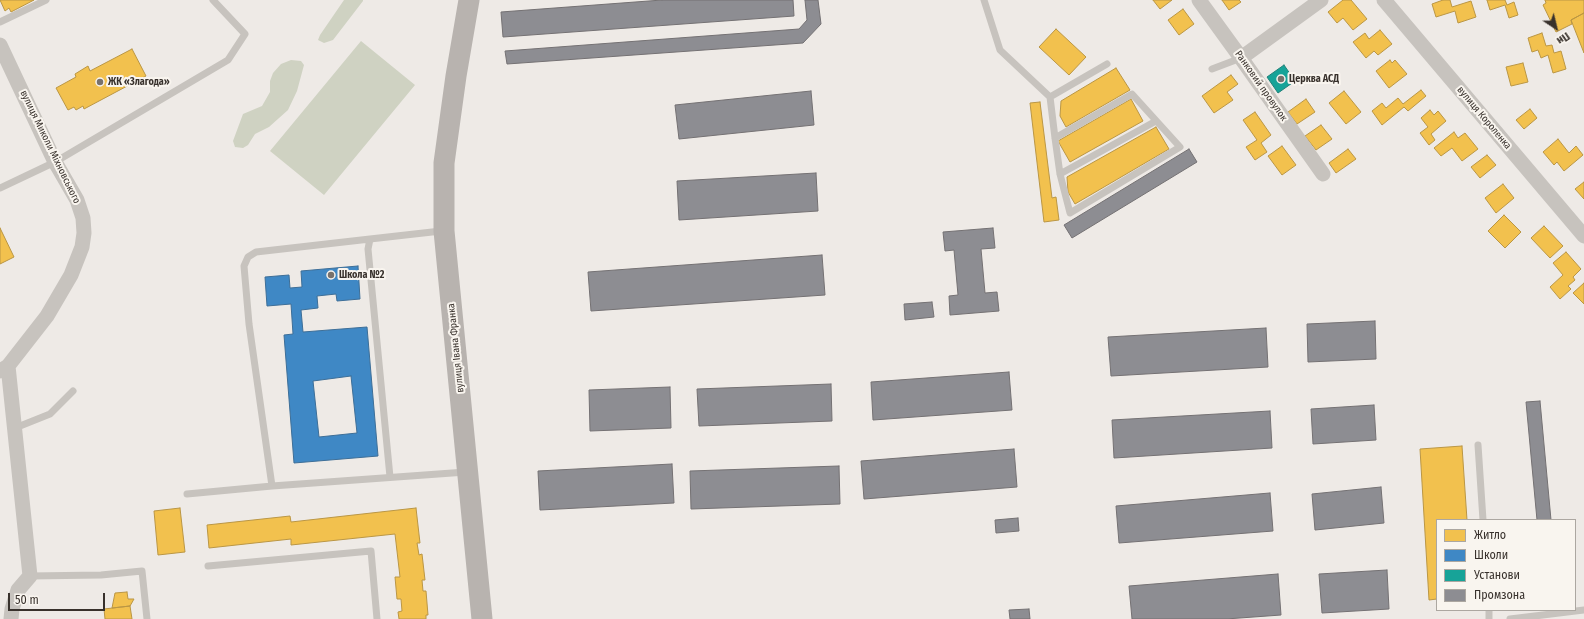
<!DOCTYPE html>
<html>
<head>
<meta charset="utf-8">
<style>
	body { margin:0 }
	#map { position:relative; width:1584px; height:619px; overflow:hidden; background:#eeeae6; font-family:"Fira Sans Condensed",sans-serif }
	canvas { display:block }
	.legend { position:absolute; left:1436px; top:519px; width:140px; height:92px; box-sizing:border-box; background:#f9f5ef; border:1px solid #aca7a1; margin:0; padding:5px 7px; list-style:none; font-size:12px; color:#38312c }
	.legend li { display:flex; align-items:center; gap:8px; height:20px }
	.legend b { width:20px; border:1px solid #aca7a1 }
	.north { position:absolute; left:1536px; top:8px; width:40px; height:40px; -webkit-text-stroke:3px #f9f5ef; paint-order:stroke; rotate:145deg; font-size:11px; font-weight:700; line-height:16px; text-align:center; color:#38312c }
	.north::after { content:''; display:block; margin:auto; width:14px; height:18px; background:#38312c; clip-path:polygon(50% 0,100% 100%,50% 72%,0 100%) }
	.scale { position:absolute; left:8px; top:593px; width:97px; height:18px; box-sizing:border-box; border:2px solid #38312c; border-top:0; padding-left:5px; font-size:12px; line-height:14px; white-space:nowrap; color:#38312c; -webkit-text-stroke:3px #f9f5ef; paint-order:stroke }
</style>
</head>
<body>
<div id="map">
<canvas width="1584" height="619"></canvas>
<ul class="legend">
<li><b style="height:11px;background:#f2c14e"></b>Житло</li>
<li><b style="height:11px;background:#3f88c5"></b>Школи</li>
<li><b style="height:11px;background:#17a398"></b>Установи</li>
<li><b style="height:11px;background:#8d8d92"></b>Промзона</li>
</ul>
<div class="north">Пн</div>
<div class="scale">50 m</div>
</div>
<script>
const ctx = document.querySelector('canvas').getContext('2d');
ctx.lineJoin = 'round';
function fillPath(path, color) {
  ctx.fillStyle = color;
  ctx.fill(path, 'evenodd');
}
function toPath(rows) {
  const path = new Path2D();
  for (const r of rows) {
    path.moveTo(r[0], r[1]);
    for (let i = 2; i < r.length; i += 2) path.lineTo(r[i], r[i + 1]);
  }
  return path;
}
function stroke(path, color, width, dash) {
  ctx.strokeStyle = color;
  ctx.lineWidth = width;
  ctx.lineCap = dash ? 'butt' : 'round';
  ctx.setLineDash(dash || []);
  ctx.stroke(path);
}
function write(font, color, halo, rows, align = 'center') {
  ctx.font = font + ' "Fira Sans Condensed",sans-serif';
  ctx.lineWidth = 4;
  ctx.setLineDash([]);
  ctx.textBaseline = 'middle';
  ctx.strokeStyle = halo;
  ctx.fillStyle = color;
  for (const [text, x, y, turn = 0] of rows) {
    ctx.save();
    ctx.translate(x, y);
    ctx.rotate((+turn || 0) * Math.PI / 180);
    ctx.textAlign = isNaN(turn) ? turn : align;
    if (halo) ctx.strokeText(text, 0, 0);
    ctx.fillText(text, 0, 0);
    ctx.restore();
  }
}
fillPath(toPath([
	[344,0,363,0,363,1,333,40,324,43,318,40,320,35],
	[361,41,415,85,324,195,270,151],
	[291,60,301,61,304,65,297,91,288,110,269,127,255,134,248,145,243,148,235,147,233,141,243,114,262,106,270,92,270,81,273,73,281,64]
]), '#cfd2c2');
const homes = toPath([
	[0,0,34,0,11,12,9,8,5,11,0,0],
	[1153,0,1172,0,1160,9,1153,0],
	[1222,0,1239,0,1241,2,1229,10,1222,0],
	[1343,0,1351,0,1367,19,1353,30,1343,18,1337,23,1328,12,1343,0],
	[1443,0,1450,0,1452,7,1471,1,1476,17,1458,23,1455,11,1436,17,1432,4,1443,0],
	[1487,0,1505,0,1507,5,1514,2,1518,15,1509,18,1505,5,1490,10,1487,0],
	[1545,0,1584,0,1584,13,1571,20,1572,24,1556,32,1543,5,1546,3,1545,0],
	[1183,9,1194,24,1179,35,1168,20,1183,9],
	[1584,13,1584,53,1571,20,1584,13],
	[1056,29,1086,57,1069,75,1039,47,1056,29],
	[1380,30,1392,44,1378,55,1374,51,1366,58,1353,42,1365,33,1369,39,1380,30],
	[1542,33,1546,46,1552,45,1554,53,1561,51,1566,69,1553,73,1548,55,1541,58,1538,50,1532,52,1528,38,1542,33],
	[132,49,146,76,84,109,83,106,76,110,74,107,68,110,56,88,76,77,75,74,88,66,90,71,132,49],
	[1390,60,1392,63,1395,60,1407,74,1389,88,1376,71,1390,60],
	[1523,63,1528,82,1511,86,1506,67,1523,63],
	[1116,68,1130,90,1066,127,1060,116,1061,101,1116,68],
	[1231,75,1238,84,1227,92,1233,100,1214,113,1202,96,1231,75],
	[1421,90,1426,96,1408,111,1404,107,1382,125,1372,111,1382,103,1386,108,1398,98,1403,104,1421,90],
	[1344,91,1361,112,1346,124,1329,103,1344,91],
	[1131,99,1143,121,1070,162,1058,141,1131,99],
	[1306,99,1315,112,1297,124,1288,112,1306,99],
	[1040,102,1052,198,1056,197,1059,220,1044,222,1030,103,1040,102],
	[1530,109,1537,118,1524,129,1516,120,1530,109],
	[1430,110,1434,115,1438,111,1446,121,1431,134,1435,140,1429,145,1420,133,1428,127,1421,118,1430,110],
	[1255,112,1271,135,1261,143,1267,152,1255,160,1246,147,1257,140,1243,120,1255,112],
	[1321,125,1332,139,1316,150,1305,136,1321,125],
	[1156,127,1169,149,1075,204,1068,192,1067,177,1156,127],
	[1454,132,1458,138,1465,133,1478,149,1462,161,1452,148,1441,156,1434,148,1454,132],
	[1558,139,1569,153,1576,146,1583,155,1564,171,1557,162,1554,165,1543,152,1558,139],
	[1282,146,1296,165,1282,175,1268,156,1282,146],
	[1348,149,1356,159,1336,173,1329,163,1348,149],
	[1487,155,1496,165,1480,178,1471,167,1487,155],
	[1584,182,1584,199,1575,189,1584,182],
	[1503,184,1514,198,1496,213,1485,198,1503,184],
	[1504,215,1521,232,1505,248,1488,231,1504,215],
	[1544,226,1563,246,1550,258,1531,238,1544,226],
	[0,228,14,257,0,264,0,228],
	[1566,252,1581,269,1573,277,1575,280,1568,286,1571,289,1560,299,1550,287,1563,275,1553,263,1566,252],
	[1584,283,1584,304,1573,293,1584,283],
	[1462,446,1467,520,1437,520,1437,599,1429,600,1420,449,1462,446],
	[180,508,185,552,158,555,154,511,180,508],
	[416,508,420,543,417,543,419,555,422,554,425,580,422,580,423,591,426,591,428,615,426,615,426,619,399,619,398,612,402,611,401,599,397,599,395,577,400,577,395,534,291,545,291,539,209,548,207,525,290,516,291,522,416,508],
	[127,592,128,599,134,599,130,606,112,608,115,593,127,592],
	[130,606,132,619,105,619,104,609,130,606]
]);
fillPath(homes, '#f2c14e');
stroke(homes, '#ba9644', 1);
const schools = toPath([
	[358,266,360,299,337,301,336,294,317,296,318,308,301,310,303,332,367,327,378,456,294,463,284,335,293,334,291,304,267,306,265,277,289,275,290,288,302,287,301,271,358,266],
	[351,376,357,433,319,437,313,381,351,376]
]);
fillPath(schools, '#3f88c5');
stroke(schools, '#3d6e97', 1);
const public = toPath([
	[1284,65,1295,81,1278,93,1267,77,1284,65]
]);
fillPath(public, '#17a398');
stroke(public, '#218178', 1);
const industry = toPath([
	[662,0,793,0,794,16,503,37,501,12,662,0],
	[805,0,818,0,821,24,803,43,507,64,505,51,799,29,807,20,805,0],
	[811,91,814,125,679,139,675,105,811,91],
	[1189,149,1197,162,1072,238,1064,225,1189,149],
	[816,173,818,211,679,220,677,181,816,173],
	[993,228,995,248,981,249,985,293,997,292,999,311,950,315,949,296,958,295,954,250,945,251,943,232,993,228],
	[822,255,825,295,591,311,588,272,822,255],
	[932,302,934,317,905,320,904,304,932,302],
	[1375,321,1376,359,1308,362,1307,324,1375,321],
	[1266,328,1268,367,1111,376,1108,337,1266,328],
	[1009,372,1012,410,873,420,871,382,1009,372],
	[831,384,832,421,699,426,697,389,831,384],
	[670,387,671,428,590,431,589,390,670,387],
	[1540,401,1551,520,1537,520,1526,402,1540,401],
	[1374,405,1376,440,1313,444,1311,409,1374,405],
	[1270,411,1272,448,1114,458,1112,420,1270,411],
	[1014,449,1017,487,864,499,861,461,1014,449],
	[672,464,674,503,540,510,538,471,672,464],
	[839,466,840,504,691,509,690,471,839,466],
	[1381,487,1384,523,1315,530,1312,494,1381,487],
	[1270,493,1273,531,1119,543,1116,506,1270,493],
	[1018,518,1019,531,996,533,995,520,1018,518],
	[1387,570,1389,609,1322,613,1319,574,1387,570],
	[1278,574,1281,615,1226,619,1132,619,1129,586,1278,574],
	[1029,609,1030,619,1010,619,1009,610,1029,609]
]);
fillPath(industry, '#8d8d92');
stroke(industry, '#747173', 1);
stroke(toPath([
	[984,0,1000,50,1050,97,1055,138,1060,174,1070,213,1180,147,1132,94,1055,138],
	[0,22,46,0],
	[1212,69,1241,58],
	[1050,97,1107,64],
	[1060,174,1156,121],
	[0,188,55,162,228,60,245,34,213,0],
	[15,428,50,414,73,391],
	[1478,445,1483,520],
	[390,477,368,249,370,239,441,231],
	[272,486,249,324,244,266,248,257,256,252,370,239],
	[187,494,272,486,466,472],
	[208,566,371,551,377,619],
	[30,576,101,575,142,571,147,619],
	[1489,610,1489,619],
	[1510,619,1584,610]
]), '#c7c3be', 7);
stroke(toPath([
	[1199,0,1241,58,1323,174],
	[1384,0,1584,236],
	[0,45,55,162,77,200,83,218,84,233,82,247,71,275,47,316,8,366,0,371],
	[1241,58,1321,0],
	[8,366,30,576,18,590,12,609,11,619]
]), '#c7c3be', 15);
stroke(toPath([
	[469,0,456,76,444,163,444,231,482,619]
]), '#b8b3af', 21);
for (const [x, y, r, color] of [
	[1281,79,4,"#78726d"],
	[100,82,4,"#78726d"],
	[331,275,4,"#78726d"]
]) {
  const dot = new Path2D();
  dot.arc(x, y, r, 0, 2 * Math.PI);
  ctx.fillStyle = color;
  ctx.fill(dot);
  stroke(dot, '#f9f5ef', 1.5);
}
write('bold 10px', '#38312c', '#f9f5ef', [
	["Церква АСД",1289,79],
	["ЖК «Злагода»",108,82],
	["Школа №2",339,275]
], 'left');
write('10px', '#38312c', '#f9f5ef', [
	["Ранковий провулок",1261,86,55],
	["вулиця Короленка",1484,118,50],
	["вулиця Миколи Міхновського",50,147,64],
	["вулиця Івана Франка",456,348,-96]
]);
</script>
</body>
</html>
